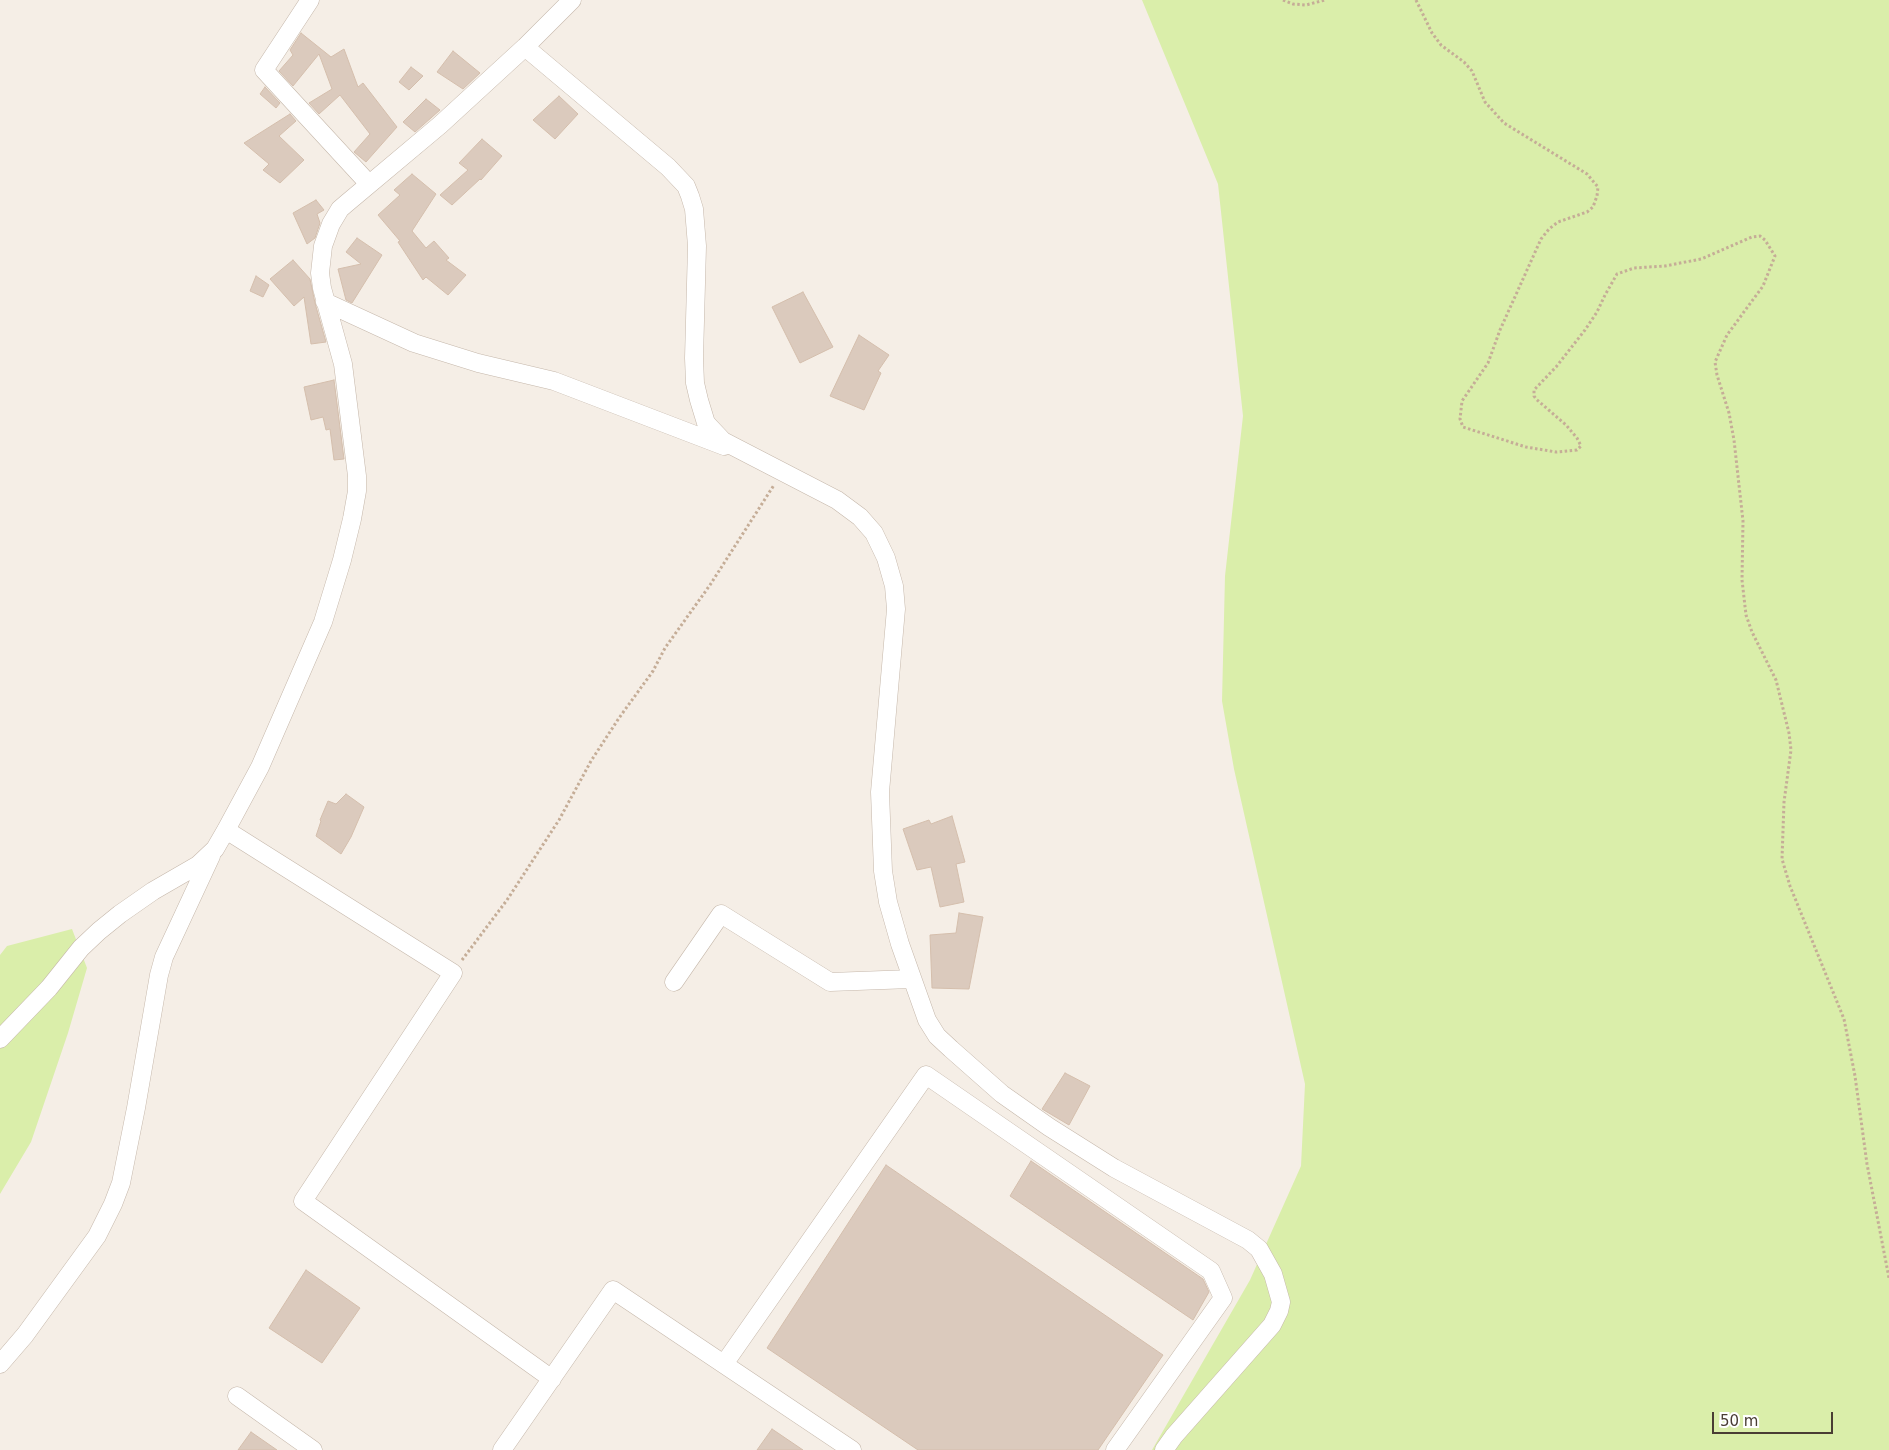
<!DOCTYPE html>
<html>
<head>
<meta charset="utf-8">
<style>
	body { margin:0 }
	#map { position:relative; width:1889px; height:1450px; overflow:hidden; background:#f5eee6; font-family:"DejaVu Sans",sans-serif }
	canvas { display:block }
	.scale { position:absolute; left:1712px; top:1412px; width:121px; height:22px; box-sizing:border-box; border:2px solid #493d34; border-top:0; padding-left:6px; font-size:15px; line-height:18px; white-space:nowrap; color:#493d34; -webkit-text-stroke:4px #fff; paint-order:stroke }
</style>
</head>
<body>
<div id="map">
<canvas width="1889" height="1450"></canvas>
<div class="scale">50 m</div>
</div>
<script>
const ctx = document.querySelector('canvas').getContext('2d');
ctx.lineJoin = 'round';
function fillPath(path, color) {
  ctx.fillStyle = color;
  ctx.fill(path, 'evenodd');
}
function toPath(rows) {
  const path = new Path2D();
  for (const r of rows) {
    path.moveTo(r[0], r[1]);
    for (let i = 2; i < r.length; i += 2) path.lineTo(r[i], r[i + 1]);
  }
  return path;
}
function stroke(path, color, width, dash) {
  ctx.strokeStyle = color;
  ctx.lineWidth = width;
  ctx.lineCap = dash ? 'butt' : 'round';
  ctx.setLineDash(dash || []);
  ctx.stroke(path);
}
fillPath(toPath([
	[1142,0,1889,0,1889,1450,1152,1450,1250,1280,1301,1166,1305,1084,1234,769,1222,701,1225,576,1243,416,1218,184],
	[72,929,87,968,68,1033,31,1142,0,1194,0,955,7,946]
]), '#daeeaa');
const building = toPath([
	[301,33,331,57,344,49,358,87,363,83,397,127,366,162,354,152,370,134,340,95,319,114,309,103,332,89,319,54,293,86,279,71,293,55,290,50,301,33],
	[453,51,480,73,463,89,437,72,453,51],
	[411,67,423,76,409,90,399,82,411,67],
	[265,87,280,103,276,108,260,94,265,87],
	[559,96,578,114,555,139,533,120,559,96],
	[426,99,440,110,415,132,403,122,426,99],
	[290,114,296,121,279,136,304,160,280,183,263,170,269,164,244,143,290,114],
	[482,139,502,156,481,180,480,179,452,205,440,195,468,170,459,163,482,139],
	[412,174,436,194,412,231,426,248,434,241,449,258,446,260,466,275,448,295,426,277,423,280,398,242,400,241,378,215,400,195,394,190,412,174],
	[316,200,324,210,317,214,320,223,315,238,307,244,293,213,316,200],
	[357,238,382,255,352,303,346,300,338,269,361,264,346,252,357,238],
	[293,260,310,279,315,303,326,342,311,344,304,297,294,306,270,279,293,260],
	[256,276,269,285,263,297,250,291,256,276],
	[803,292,833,347,800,363,772,307,803,292],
	[859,335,889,355,878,371,881,373,864,410,830,396,859,335],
	[334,380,344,459,334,460,330,429,326,430,323,417,311,420,304,387,334,380],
	[346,794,364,807,351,837,341,854,316,836,321,821,320,820,328,801,336,804,346,794],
	[952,816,965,862,956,864,964,902,940,907,931,867,917,870,903,829,929,820,931,824,952,816],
	[959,913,983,917,969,989,932,988,930,935,956,933,959,913],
	[1065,1073,1090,1086,1069,1125,1042,1109,1065,1073],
	[1031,1161,1203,1279,1209,1292,1193,1320,1010,1196,1031,1161],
	[886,1165,1163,1355,1098,1450,918,1450,767,1348,886,1165],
	[306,1270,360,1308,322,1363,269,1328,306,1270],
	[772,1429,803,1450,757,1450,772,1429],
	[251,1432,277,1450,238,1450,251,1432]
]);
fillPath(building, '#dbcabd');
stroke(building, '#d4beac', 1);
const minor = toPath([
	[310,0,264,70,369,184],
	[525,47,668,167,686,186,690,196,694,209,697,246,694,358,695,383,699,400,706,423,723,441,837,500,860,517,874,533,886,558,894,586,896,609,880,792,883,871,888,902,900,944,927,1020,937,1036,951,1049,1002,1094,1049,1127,1114,1168,1248,1240,1259,1249,1273,1274,1281,1302,1279,1311,1272,1325,1174,1436,1164,1450],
	[325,302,414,343,478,363,554,381,724,446],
	[226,830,453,973,303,1201,552,1379],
	[674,982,721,914,830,982,911,979],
	[0,1039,49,988,81,948,99,931,120,914,153,891,198,865,215,849,226,830,260,767,323,622,342,560,352,519,357,491,357,476,343,364,322,288,320,273,323,246,331,224,340,209,347,203,440,125,525,47,572,0],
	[0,1364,25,1335,97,1236,113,1204,121,1183,136,1108,159,975,164,957,211,856],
	[724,1364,926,1075,1211,1271,1223,1298,1115,1450],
	[237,1396,313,1450],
	[502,1450,613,1290,852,1450]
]);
stroke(minor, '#c5b7aa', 19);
stroke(toPath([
	[1283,0,1293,4,1306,5,1325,0],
	[1416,0,1432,33,1441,45,1464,62,1472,71,1485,102,1504,123,1587,174,1598,187,1597,196,1593,207,1587,212,1558,222,1549,229,1541,239,1500,330,1488,363,1462,401,1460,419,1463,427,1526,447,1556,452,1577,450,1581,446,1577,438,1566,425,1536,399,1534,396,1534,390,1556,367,1585,330,1597,312,1605,295,1617,274,1634,268,1665,266,1701,259,1752,237,1760,236,1765,240,1775,256,1763,286,1727,335,1715,362,1717,375,1729,413,1734,440,1743,521,1742,580,1746,615,1752,632,1776,680,1789,733,1791,750,1784,802,1782,859,1790,886,1844,1019,1855,1076,1867,1164,1889,1278],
	[462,960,507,900,559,820,591,761,619,718,653,671,665,648,710,585,774,485]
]), '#c5ad97', 3, [2.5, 2.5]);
stroke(minor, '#fff', 18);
</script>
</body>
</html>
